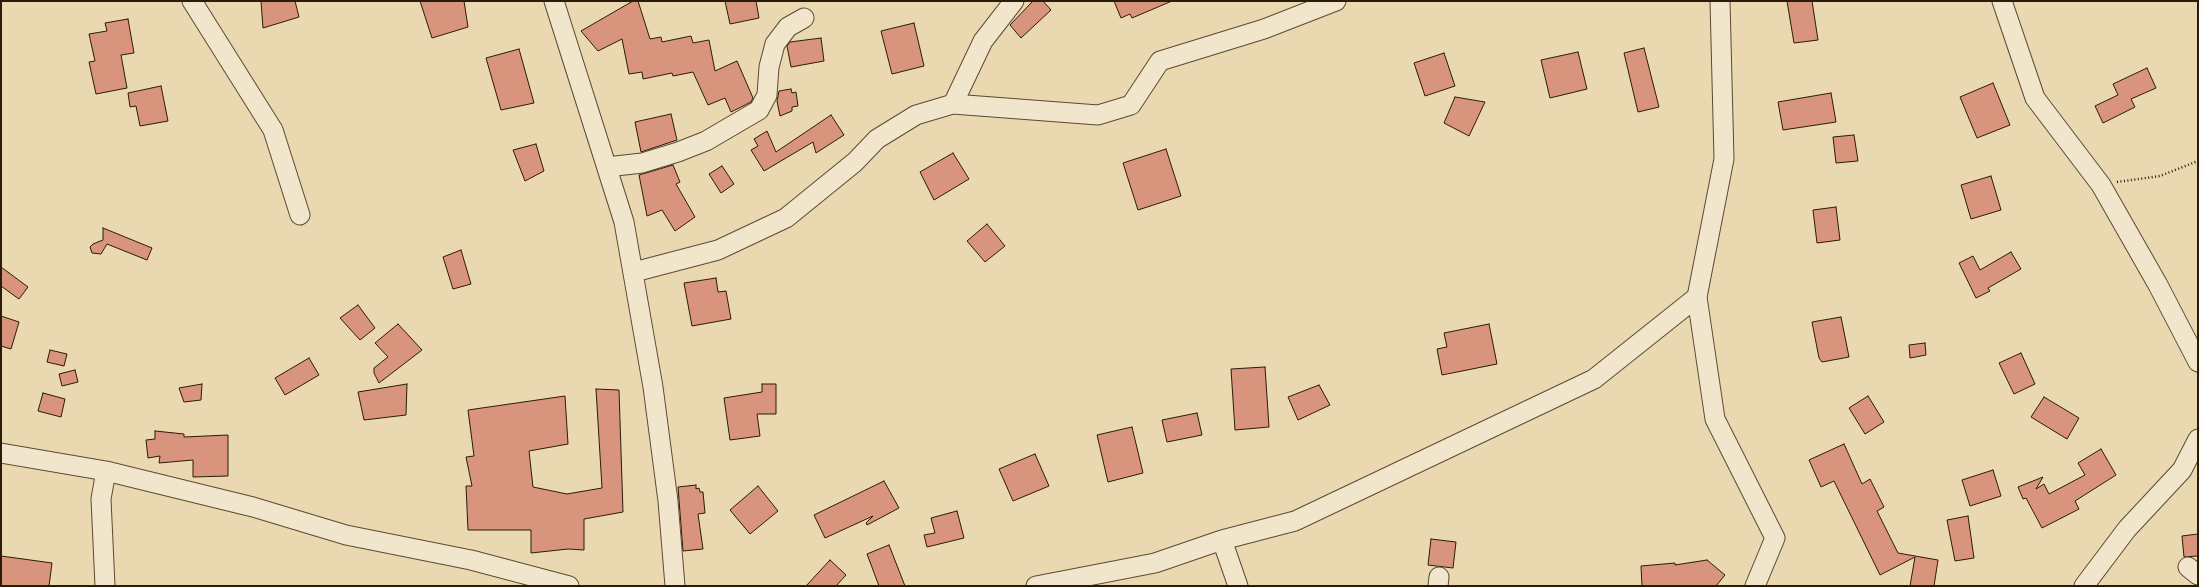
<!DOCTYPE html>
<html>
<head>
<meta charset="utf-8">
<style>
	body { margin:0 }
	#map { position:relative; width:2199px; height:587px; overflow:hidden; background:#ead8b0; font-family:"IM FELL French Canon",serif }
	canvas { display:block }
	.frame { position:absolute; inset:0; border:2px solid #2b1b09; pointer-events:none }
</style>
</head>
<body>
<div id="map">
<canvas width="2199" height="587"></canvas>
<div class="frame"></div>
</div>
<script>
const ctx = document.querySelector('canvas').getContext('2d');
ctx.lineJoin = 'round';
function fillPath(path, color) {
  ctx.fillStyle = color;
  ctx.fill(path, 'evenodd');
}
function toPath(rows) {
  const path = new Path2D();
  for (const r of rows) {
    path.moveTo(r[0], r[1]);
    for (let i = 2; i < r.length; i += 2) path.lineTo(r[i], r[i + 1]);
  }
  return path;
}
function stroke(path, color, width, dash) {
  ctx.strokeStyle = color;
  ctx.lineWidth = width;
  ctx.lineCap = dash ? 'butt' : 'round';
  ctx.setLineDash(dash || []);
  ctx.stroke(path);
}
const building = toPath([
	[261,1,295,1,299,17,263,28,261,1],
	[420,1,464,1,468,27,432,38,420,1],
	[633,1,638,1,650,39,661,37,662,42,691,36,693,43,709,40,715,71,737,61,753,98,751,102,731,112,725,98,708,105,693,72,673,76,672,73,643,79,642,72,629,74,622,39,598,51,581,31,633,1],
	[725,1,756,1,759,18,730,24,725,1],
	[1033,1,1043,1,1051,10,1021,38,1010,25,1033,1],
	[1114,1,1172,1,1132,18,1130,14,1121,18,1114,1],
	[1787,1,1812,1,1818,40,1794,43,1787,1],
	[128,19,134,53,121,55,127,88,96,94,89,62,95,61,89,34,107,31,105,23,128,19],
	[914,23,924,66,892,74,881,31,914,23],
	[821,38,824,61,791,67,787,46,790,42,821,38],
	[1644,48,1659,107,1638,112,1624,53,1644,48],
	[519,49,534,103,501,110,486,58,519,49],
	[1578,52,1587,89,1550,98,1541,60,1578,52],
	[1444,53,1455,86,1425,96,1414,63,1444,53],
	[2147,68,2156,88,2131,99,2135,107,2103,123,2095,106,2118,95,2113,84,2147,68],
	[1993,83,2010,125,1977,138,1960,97,1993,83],
	[161,86,168,121,140,126,136,106,130,107,128,93,161,86],
	[791,89,792,93,796,92,798,106,792,107,792,111,780,116,777,101,779,91,791,89],
	[1831,93,1836,122,1783,130,1778,102,1831,93],
	[1455,97,1485,102,1469,136,1444,123,1455,97],
	[671,114,677,140,641,152,635,122,671,114],
	[831,115,844,135,816,153,813,142,764,171,751,150,758,146,754,139,767,131,776,152,831,115],
	[1854,135,1858,161,1836,163,1833,137,1854,135],
	[536,144,544,171,525,181,513,150,536,144],
	[1166,149,1181,196,1138,210,1123,163,1166,149],
	[953,153,969,179,934,200,920,172,953,153],
	[673,165,680,182,676,184,695,217,675,231,662,210,647,216,639,175,673,165],
	[722,166,734,184,721,193,709,174,722,166],
	[1991,176,2001,210,1971,219,1961,185,1991,176],
	[1836,207,1840,240,1817,243,1813,210,1836,207],
	[987,224,1005,246,985,262,967,241,987,224],
	[103,228,152,248,147,260,107,244,101,254,92,253,90,247,93,244,103,240,103,228],
	[461,250,471,284,453,289,443,257,461,250],
	[2011,252,2021,269,1988,288,1990,291,1976,298,1959,263,1973,256,1980,270,2011,252],
	[1,267,28,287,19,299,1,286,1,267],
	[716,278,718,292,726,291,731,319,692,326,684,283,716,278],
	[358,305,375,328,360,340,340,318,358,305],
	[1,316,19,322,11,349,1,346,1,316],
	[1841,317,1849,357,1822,362,1819,358,1812,322,1841,317],
	[398,324,422,350,379,383,374,373,374,368,388,357,375,343,398,324],
	[1489,324,1497,364,1442,375,1437,349,1447,347,1444,333,1489,324],
	[1925,343,1926,355,1910,358,1909,345,1925,343],
	[50,350,67,354,64,366,47,362,50,350],
	[2021,353,2035,384,2014,394,1999,363,2021,353],
	[309,358,319,375,285,395,275,378,309,358],
	[1265,367,1269,427,1235,430,1231,369,1265,367],
	[75,370,78,382,62,386,59,374,75,370],
	[202,384,201,400,184,402,179,388,202,384],
	[407,384,406,415,364,420,358,392,407,384],
	[762,384,776,384,776,414,757,414,760,436,730,440,724,398,762,392,762,384],
	[1319,385,1330,405,1298,420,1288,397,1319,385],
	[596,389,619,390,623,512,584,519,584,550,568,549,531,553,531,530,468,530,466,486,472,486,466,457,474,456,468,410,565,396,568,444,529,451,533,487,567,494,602,488,596,389],
	[43,393,65,399,61,417,38,411,43,393],
	[1868,396,1884,422,1865,434,1849,408,1868,396],
	[2044,397,2079,418,2067,439,2031,417,2044,397],
	[1197,413,1202,435,1167,442,1162,420,1197,413],
	[1132,427,1143,473,1108,482,1097,435,1132,427],
	[155,431,184,434,184,437,228,435,228,476,193,477,193,460,159,463,160,456,148,458,146,440,155,439,155,431],
	[1844,444,1862,484,1870,479,1884,507,1877,511,1898,553,1938,560,1934,586,1910,586,1915,557,1880,575,1834,481,1821,487,1809,460,1844,444],
	[2101,449,2116,475,2075,501,2079,509,2042,528,2026,498,2023,499,2018,487,2043,477,2036,489,2044,484,2049,494,2085,475,2078,463,2101,449],
	[1035,454,1049,486,1013,501,999,469,1035,454],
	[1993,470,2001,496,1970,506,1962,480,1993,470],
	[884,481,899,508,867,525,866,523,873,516,825,538,814,515,884,481],
	[696,485,696,489,699,488,700,492,703,492,705,513,698,514,703,549,683,551,678,487,696,485],
	[758,486,778,511,750,534,730,510,758,486],
	[957,511,964,538,927,547,924,535,935,533,931,518,957,511],
	[1968,516,1974,558,1955,561,1947,520,1968,516],
	[2198,534,2198,556,2184,557,2182,536,2198,534],
	[1431,539,1456,542,1453,568,1428,565,1431,539],
	[889,545,905,586,879,586,867,554,889,545],
	[1,556,52,563,49,586,1,586,1,556],
	[830,560,846,575,836,586,806,586,830,560],
	[1707,560,1725,575,1716,586,1642,586,1641,566,1675,563,1675,565,1707,560]
]);
fillPath(building, '#d9947d');
stroke(building, '#2b1b09', 1);
const minor = toPath([
	[192,1,273,130,300,215],
	[554,1,624,222,653,387,668,501,675,586],
	[2002,1,2035,98,2101,185,2158,285,2198,362],
	[953,104,983,41,1014,1],
	[607,167,642,163,678,152,706,141,759,110,767,95,769,67,775,44,788,27,804,18],
	[634,272,718,250,786,218,855,162,877,139,916,115,953,104,1098,115,1131,105,1160,61,1264,29,1336,1],
	[1697,297,1715,419,1775,538,1755,586],
	[1,453,106,471,253,507,346,535,471,560,569,586],
	[1222,540,1238,586],
	[2188,567,2198,575],
	[105,586,101,499,106,471],
	[1036,586,1155,563,1222,540,1295,521,1594,379,1697,297,1724,159,1720,1],
	[1438,586,1439,577],
	[2084,586,2127,529,2182,470,2198,439]
]);
stroke(minor, '#5b4a33', 21);
stroke(toPath([
	[2117,182,2160,176,2198,161]
]), '#2b1b09', 2.5, [1, 2.5]);
stroke(minor, '#f1e6cc', 19);
</script>
</body>
</html>
